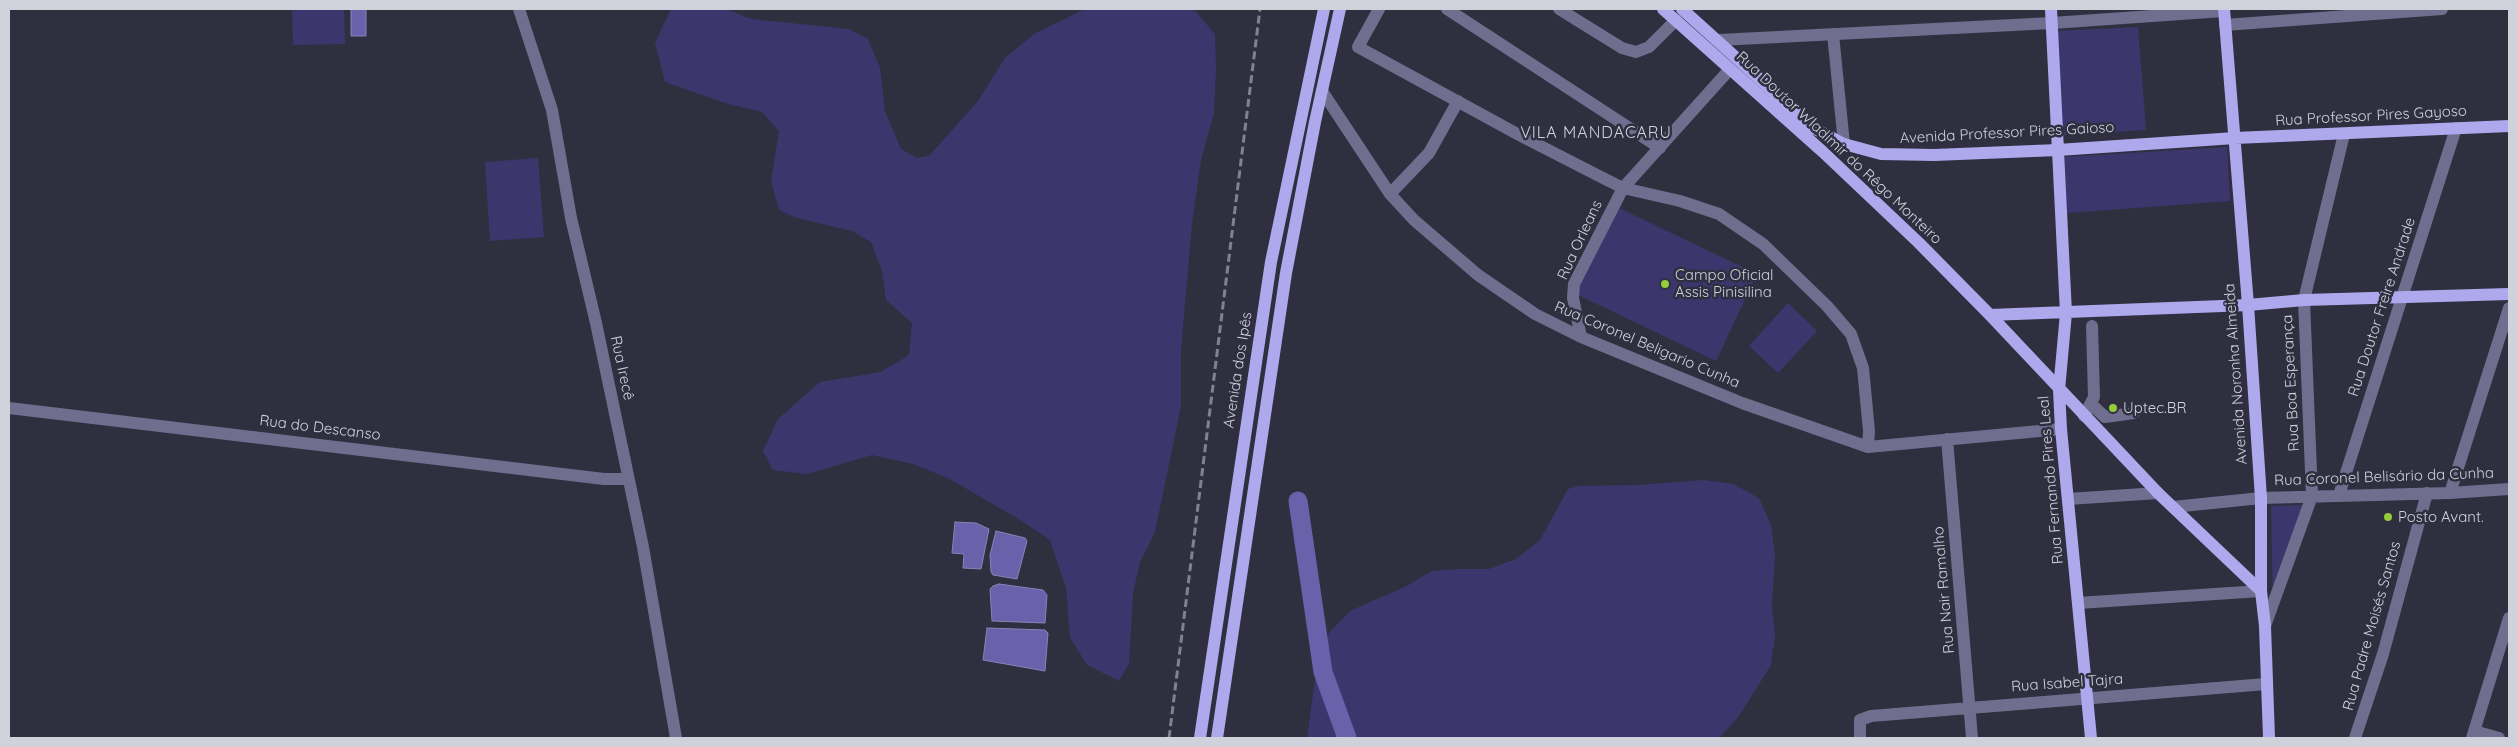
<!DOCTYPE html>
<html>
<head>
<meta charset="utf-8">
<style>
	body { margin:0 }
	#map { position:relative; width:2518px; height:747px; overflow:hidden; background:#2f2f40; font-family:Quicksand,sans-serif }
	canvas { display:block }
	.frame { position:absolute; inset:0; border:10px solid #d1d1dc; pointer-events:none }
</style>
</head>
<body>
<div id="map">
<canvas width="2518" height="747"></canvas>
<div class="frame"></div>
</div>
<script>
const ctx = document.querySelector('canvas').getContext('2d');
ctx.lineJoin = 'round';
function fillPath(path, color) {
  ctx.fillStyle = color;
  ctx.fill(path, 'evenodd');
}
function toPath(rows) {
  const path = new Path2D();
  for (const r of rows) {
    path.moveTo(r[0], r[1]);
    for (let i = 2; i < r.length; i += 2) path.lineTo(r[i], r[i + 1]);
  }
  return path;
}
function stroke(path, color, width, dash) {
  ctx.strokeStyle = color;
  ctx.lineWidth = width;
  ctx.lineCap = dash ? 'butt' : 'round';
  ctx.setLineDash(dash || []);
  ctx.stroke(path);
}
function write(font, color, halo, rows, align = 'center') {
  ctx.font = font + ' Quicksand,sans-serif';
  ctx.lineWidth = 5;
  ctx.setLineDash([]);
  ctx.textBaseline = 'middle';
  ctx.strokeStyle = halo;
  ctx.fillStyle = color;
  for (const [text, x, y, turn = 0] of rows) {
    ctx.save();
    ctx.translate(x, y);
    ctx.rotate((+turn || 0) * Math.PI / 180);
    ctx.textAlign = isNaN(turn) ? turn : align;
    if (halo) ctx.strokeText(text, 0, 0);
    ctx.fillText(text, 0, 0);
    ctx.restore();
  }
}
fillPath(toPath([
	[292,9,344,9,345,44,293,45],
	[671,9,726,9,751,19,849,29,868,39,880,68,885,111,901,149,917,158,929,156,978,101,1005,58,1034,34,1085,9,1189,9,1195,11,1215,34,1216,68,1214,113,1201,160,1192,223,1181,350,1181,406,1155,532,1140,562,1133,593,1129,664,1119,681,1087,665,1070,637,1066,588,1050,540,1025,523,950,479,913,464,872,455,807,474,773,470,763,451,778,419,820,382,881,372,909,355,912,323,886,300,882,271,871,242,852,231,797,218,779,210,771,181,779,131,762,112,728,104,665,82,655,43],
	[2138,27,2146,130,2062,135,2056,31],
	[2227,147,2230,201,2067,213,2063,157],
	[538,158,544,237,490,241,485,162],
	[1615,206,1757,274,1716,361,1574,293],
	[1788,303,1817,331,1778,373,1749,346],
	[1703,480,1733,484,1759,498,1771,525,1775,556,1772,605,1775,635,1771,665,1739,716,1719,738,1307,738,1318,658,1330,631,1352,610,1407,586,1432,571,1458,569,1489,569,1516,559,1540,540,1568,489,1578,486,1638,485],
	[2305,505,2273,606,2271,506]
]), '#3d366d');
const water = toPath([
	[351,9,366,9,366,36,351,36,351,9],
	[955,522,976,523,989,529,981,569,963,568,964,554,952,553,955,522],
	[996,531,1025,538,1027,541,1017,579,993,575,991,572,990,555,996,531],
	[999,584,1043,590,1047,595,1045,623,992,621,990,589,993,586,999,584],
	[987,628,1045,630,1048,633,1045,671,983,660,987,628]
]);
fillPath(water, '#6962aa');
stroke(water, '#8883b9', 1);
stroke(toPath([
	[1298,501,1323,672,1347,738]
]), '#6962aa', 19);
stroke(toPath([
	[519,9,552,110,571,218,596,323,643,547,676,738],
	[1379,9,1358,47,1521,136,1603,178,1623,188,1680,201,1719,214,1763,244,1827,306,1851,334,1863,368,1869,431,1868,447],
	[1447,9,1660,148],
	[1559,9,1622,48,1636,52,1649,47,1676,20],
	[2225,25,2442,9],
	[1833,34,1844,144],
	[1719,40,2052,23,2224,11],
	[1322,91,1390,194,1414,220,1478,275,1535,314,1581,337,1742,403,1868,447,2061,429],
	[1390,194,1429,153,1458,101],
	[1581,337,1573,298,1574,284,1623,188,1730,69],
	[2091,404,2105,417,2134,413],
	[9,408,604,479,628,479],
	[2084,416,2094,397,2092,326],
	[1947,439,1972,738],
	[2450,493,2509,308],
	[2339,495,2456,128],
	[2068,499,2158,493],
	[2173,507,2261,498,2450,493,2509,489],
	[2078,603,2261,591],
	[2265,626,2312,496,2304,300,2344,134],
	[2474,731,2499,738],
	[1860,738,1860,720,1871,716,2266,684],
	[2355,738,2383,654,2427,493],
	[2472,738,2509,618]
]), '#6f6e8e', 12);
stroke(toPath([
	[1663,9,1823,152,1919,243,1990,315,2158,493,2261,591],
	[1682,9,1815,129,1844,144,1881,154,1934,155,2058,150,2235,138,2509,126],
	[2051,9,2066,313,2059,390,2061,429,2091,738],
	[2224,9,2248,305,2261,498,2261,591,2265,626,2269,738],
	[1990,315,2248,305,2304,300,2509,294],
	[1200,738,1271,262,1324,9],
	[1217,738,1286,273,1315,122,1340,9]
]), '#ada9ec', 12);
stroke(toPath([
	[1169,738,1260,9]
]), '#81818f', 3, [8, 4]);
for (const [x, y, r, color] of [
	[1665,284,5,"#95cc3b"],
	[2113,408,5,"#95cc3b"],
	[2388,517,5,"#95cc3b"]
]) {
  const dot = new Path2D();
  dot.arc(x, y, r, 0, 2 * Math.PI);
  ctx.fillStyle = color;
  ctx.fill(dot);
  stroke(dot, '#2f2f40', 2);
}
write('15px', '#d1d1dc', '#2f2f40', [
	["Rua Professor Pires Gayoso",2371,116,-3],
	["Avenida Professor Pires Gaioso",2007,133,-3],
	["Rua Doutor Wladimir do Rêgo Monteiro",1839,148,43],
	["Rua Orleans",1580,240,-65],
	["Rua Doutor Freire Andrade",2382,307,-72],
	["Rua Coronel Beligario Cunha",1647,345,23],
	["Rua Irecê",622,368,78],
	["Avenida dos Ipês",1238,370,-81],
	["Avenida Noronha Almeida",2236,374,-94],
	["Rua Boa Esperança",2291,383,-93],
	["Rua do Descanso",320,428,7],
	["Rua Coronel Belisário da Cunha",2384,477,-2],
	["Rua Fernando Pires Leal",2051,480,-95],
	["Rua Nair Ramalho",1944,590,-95],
	["Rua Padre Moisés Santos",2372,626,-74],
	["Rua Isabel Tajra",2067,683,-4]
]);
write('15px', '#d1d1dc', '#2f2f40', [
	["Campo Oficial",1675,275],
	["Assis Pinisilina",1675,292],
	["Uptec.BR",2123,408],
	["Posto Avant.",2398,517]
], 'left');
ctx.letterSpacing = '1px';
write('16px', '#d1d1dc', '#2f2f40', [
	["VILA MANDACARU",1596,133]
]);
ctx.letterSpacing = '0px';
</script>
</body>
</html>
